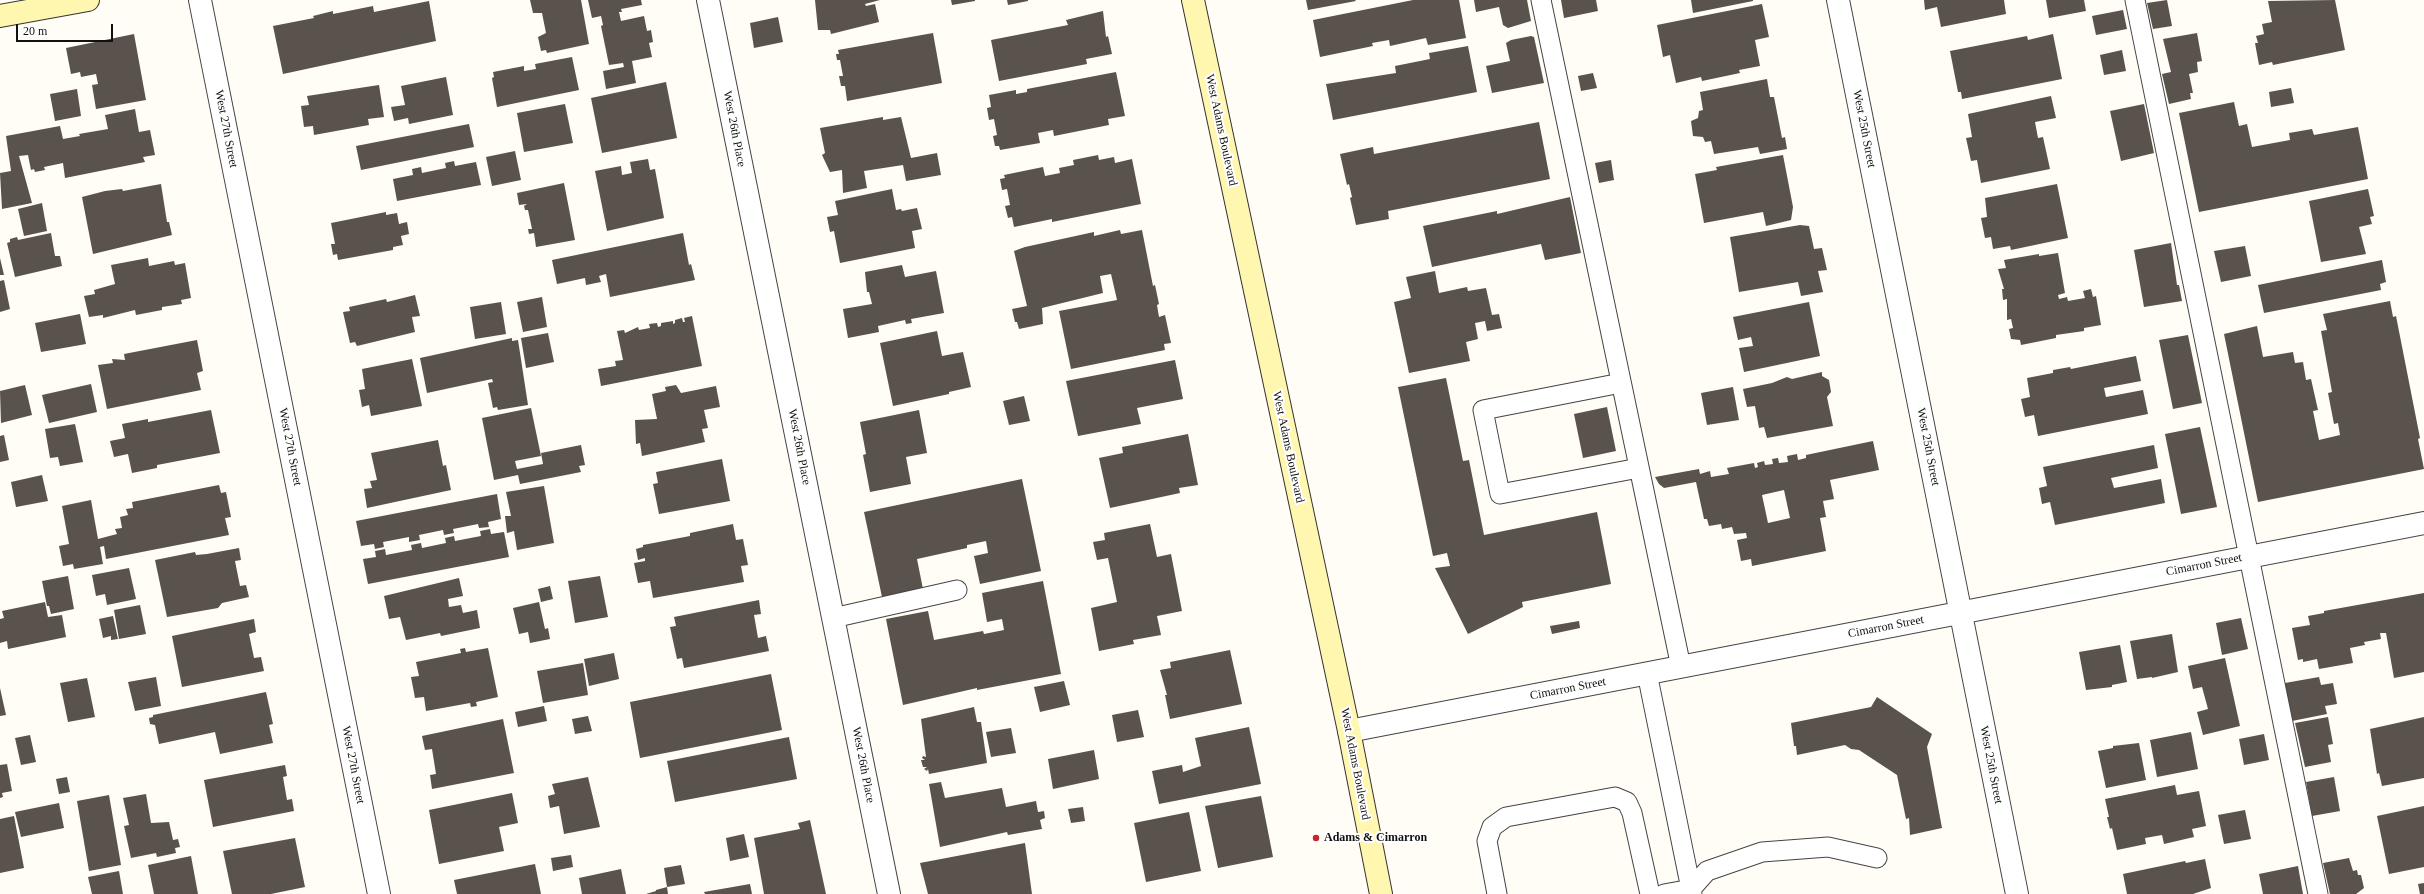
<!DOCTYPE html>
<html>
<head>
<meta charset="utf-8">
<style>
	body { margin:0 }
	#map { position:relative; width:2424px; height:894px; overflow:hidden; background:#fffdf5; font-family:"Times New Roman",serif }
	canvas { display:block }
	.scale { position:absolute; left:16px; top:24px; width:97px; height:18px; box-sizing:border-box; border:2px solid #111; border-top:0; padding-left:5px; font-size:12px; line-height:14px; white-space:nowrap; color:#111; -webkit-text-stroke:3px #fff; paint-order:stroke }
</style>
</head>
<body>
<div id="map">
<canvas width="2424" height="894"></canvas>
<div class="scale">20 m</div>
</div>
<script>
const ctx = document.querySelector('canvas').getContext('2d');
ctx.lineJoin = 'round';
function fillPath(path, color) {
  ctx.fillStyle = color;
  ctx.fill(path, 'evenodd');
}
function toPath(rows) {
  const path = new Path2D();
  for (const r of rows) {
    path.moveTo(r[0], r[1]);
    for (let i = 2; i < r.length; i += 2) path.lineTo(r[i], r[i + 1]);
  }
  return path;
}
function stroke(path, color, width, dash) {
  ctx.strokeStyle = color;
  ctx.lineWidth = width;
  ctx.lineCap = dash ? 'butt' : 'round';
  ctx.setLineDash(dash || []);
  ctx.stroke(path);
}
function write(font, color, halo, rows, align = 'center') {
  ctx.font = font + ' "Times New Roman",serif';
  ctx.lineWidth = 4;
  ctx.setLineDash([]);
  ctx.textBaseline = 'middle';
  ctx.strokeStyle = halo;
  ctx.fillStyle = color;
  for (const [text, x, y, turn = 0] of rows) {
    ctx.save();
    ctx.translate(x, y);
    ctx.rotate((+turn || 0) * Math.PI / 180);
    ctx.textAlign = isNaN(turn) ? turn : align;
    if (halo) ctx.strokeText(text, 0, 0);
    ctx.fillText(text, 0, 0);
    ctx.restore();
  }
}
fillPath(toPath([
	[530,0,581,0,589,44,547,53,546,50,541,51,538,37,546,33,542,13,533,13],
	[588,0,641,0,642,5,621,9,622,12,619,12,621,21,644,16,647,31,651,30,653,42,649,43,652,57,632,61,636,83,606,89,603,71,624,67,623,63,609,65,601,26,603,25,601,16,592,18],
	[815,0,880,0,865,4,866,6,875,4,879,22,831,34,830,30,818,30],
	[951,0,975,0,975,1,952,5],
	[1007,0,1028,0,1028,1,1008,5],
	[1306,0,1355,0,1356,1,1308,10],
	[1413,0,1459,0,1466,38,1428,45,1426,38,1390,46,1389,40,1372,43,1373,46,1320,57,1313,20],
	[1474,0,1527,0,1531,21,1508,28,1503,25,1499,7,1476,12],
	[1561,0,1596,0,1598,11,1564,18],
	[1691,0,1753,0,1753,1,1693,13],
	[1924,0,2004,0,2006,14,1941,27,1937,7,1925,10],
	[2046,0,2084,0,2086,11,2049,18],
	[2167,0,2172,26,2153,29,2147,3],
	[2335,0,2345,50,2273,65,2272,62,2259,65,2255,43,2258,43,2256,36,2264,34,2262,24,2272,22,2268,1],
	[429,1,436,41,283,74,273,26,314,18,313,16,333,11,333,14,373,6,374,12],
	[1762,4,1769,37,1755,40,1760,66,1739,70,1740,73,1702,81,1701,77,1676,83,1670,55,1663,57,1657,25],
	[2123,10,2127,29,2096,35,2092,16],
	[1103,11,1106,37,1108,36,1112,54,1086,59,1087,64,999,81,991,40,1068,25,1066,20],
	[778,17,783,42,754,48,750,23],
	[933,33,942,83,847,101,845,86,841,86,839,76,843,76,840,60,837,60,836,54,839,54,838,50],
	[2197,33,2202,61,2197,62,2198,72,2189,74,2193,93,2190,93,2191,99,2169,104,2162,74,2171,72,2163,39],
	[134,34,146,100,96,109,92,85,98,84,96,74,81,77,80,72,71,74,66,48],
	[2053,34,2062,79,1962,99,1961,92,1958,92,1950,51,2027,36,2028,40],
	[1531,36,1534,37,1544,83,1492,93,1486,66,1510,61,1506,43,1511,40],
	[1468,46,1477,92,1333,120,1326,84,1396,73,1395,66,1430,59,1429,53],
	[2122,50,2126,71,2104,75,2100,55],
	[572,57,579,90,497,107,492,78,494,77,493,72,524,66,524,71,536,69,535,64],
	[1116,72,1125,116,1108,119,1109,125,1054,136,1053,130,1038,133,1040,143,1000,150,999,146,995,146,993,136,997,135,994,119,989,120,987,108,991,107,989,95,1016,90,1016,94,1027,92,1027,89],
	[1593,73,1597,88,1581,91,1578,76],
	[446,77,453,115,409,124,408,118,394,121,391,107,405,105,401,86],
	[1767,79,1770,97,1774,97,1782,138,1785,137,1787,149,1760,154,1758,147,1714,154,1711,141,1705,142,1703,137,1693,136,1691,121,1698,118,1699,111,1703,110,1700,92],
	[666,82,677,138,602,153,591,98],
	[379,85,384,117,368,119,369,125,314,135,313,126,304,127,301,106,309,105,307,96],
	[2291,88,2294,103,2271,107,2269,92],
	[77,89,81,116,55,121,50,94],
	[2051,96,2056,118,2035,122,2038,138,2043,137,2050,169,1981,183,1977,160,1971,161,1966,138,1972,137,1968,114],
	[2234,102,2239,126,2247,124,2252,147,2290,140,2289,133,2312,129,2314,135,2358,127,2368,179,2199,212,2179,113],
	[565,104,573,143,524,152,517,113],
	[2144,104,2154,153,2121,161,2110,111],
	[135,109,139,132,150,130,155,155,143,157,145,162,65,178,63,163,44,167,45,170,35,172,34,169,31,170,28,155,19,156,32,203,2,209,0,173,11,171,6,136,60,126,63,139,80,136,79,134,108,129,105,115],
	[883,117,883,120,901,117,911,158,937,153,941,175,906,181,903,165,864,171,867,188,843,193,842,170,830,172,822,155,825,153,820,128],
	[1539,122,1550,179,1388,211,1389,219,1356,225,1350,198,1352,197,1349,184,1347,185,1340,154,1373,147,1374,154],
	[469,124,474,147,361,170,356,146],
	[515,151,521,180,492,186,486,157],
	[1098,155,1099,160,1114,157,1115,163,1132,159,1141,204,1052,222,1052,219,1014,227,1012,217,1008,218,1005,206,1010,205,1007,189,1002,190,1000,179,1005,178,1004,175,1043,167,1045,176,1060,173,1059,168,1074,165,1073,160],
	[1783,155,1793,207,1791,220,1766,226,1763,212,1704,223,1695,174,1717,170,1716,167],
	[648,159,650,170,655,169,664,218,607,231,595,171,621,166,622,175,632,173,630,162],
	[1611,160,1614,180,1599,183,1595,163],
	[454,161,455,166,476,162,481,185,397,201,393,179,413,175,412,169,421,167,422,173,446,168,445,163],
	[564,183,575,240,536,247,534,233,529,234,528,229,532,229,528,210,525,210,524,206,527,204,519,205,517,193],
	[161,184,167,222,169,222,172,235,93,254,82,197,105,191,122,189,123,191],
	[2057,184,2068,238,2011,250,2010,246,1993,249,1991,237,1985,238,1981,218,1987,217,1985,198],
	[892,189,896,210,901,209,902,211,917,208,922,229,912,231,915,248,840,263,834,231,830,232,827,217,838,215,835,201],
	[2368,189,2374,216,2370,217,2372,224,2359,227,2366,254,2321,262,2309,201],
	[1570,197,1581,253,1545,260,1541,244,1432,267,1423,226,1497,211,1497,214],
	[42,203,47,231,24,236,18,209],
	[386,212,386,215,397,213,399,224,407,222,409,234,401,236,403,245,393,247,393,250,338,260,337,254,333,255,331,244,335,244,331,223],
	[1800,225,1809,226,1814,249,1822,248,1827,270,1818,271,1823,292,1801,296,1798,282,1739,292,1730,237],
	[1120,230,1121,234,1142,230,1153,286,1155,285,1159,304,1157,305,1159,317,1165,315,1171,343,1164,344,1165,350,1071,369,1059,311,1117,300,1111,274,1100,276,1103,293,1042,308,1043,324,1019,329,1017,322,1015,322,1012,309,1027,306,1014,251,1025,247,1094,232,1094,236],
	[51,233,55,256,60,256,62,266,15,277,7,243,10,242,10,239,17,237,18,240],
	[683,233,689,265,691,264,695,280,610,297,606,274,599,276,601,282,586,285,585,278,557,284,552,260],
	[2171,243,2177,285,2179,285,2182,301,2144,307,2134,250],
	[2245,246,2251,276,2221,282,2214,251],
	[2058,253,2065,293,2058,295,2059,299,2067,297,2068,301,2085,298,2083,291,2091,289,2093,297,2096,296,2101,325,2084,328,2084,331,2056,335,2056,338,2021,345,2020,340,2011,339,2009,329,2013,328,2011,319,2007,320,2007,299,2003,300,2002,289,2004,289,1998,269,2006,268,2004,260,2039,254,2039,256],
	[0,258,4,275,0,275],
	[148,258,149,266,174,261,175,265,185,263,191,298,181,300,182,304,162,307,162,310,136,315,135,310,103,318,103,315,89,317,84,296,95,294,94,290,115,284,111,265],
	[2382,260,2386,282,2380,284,2381,290,2264,313,2258,285],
	[902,265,905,277,936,271,944,313,911,319,912,323,906,324,905,320,878,326,879,332,848,338,843,309,872,304,869,292,867,292,865,272],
	[1435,271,1439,293,1467,287,1468,291,1486,288,1492,315,1499,314,1502,328,1487,331,1485,321,1475,323,1478,339,1466,342,1470,361,1409,373,1394,302,1411,298,1406,277],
	[4,280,10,309,0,312,0,281],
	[415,295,420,316,412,317,415,332,357,346,355,342,350,343,343,312,350,311,349,307,386,299,387,302],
	[542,297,547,327,523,332,517,302],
	[2390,301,2393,317,2396,316,2420,438,2418,439,2424,469,2258,502,2224,334,2257,326,2263,357,2293,352,2295,363,2303,362,2306,380,2311,379,2318,410,2313,411,2319,440,2340,435,2338,423,2334,424,2328,393,2332,392,2321,331,2327,330,2323,314],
	[501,302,506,334,475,339,470,307],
	[1809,302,1820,356,1744,372,1739,348,1753,346,1751,337,1738,340,1733,317],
	[80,314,86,344,41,352,35,323],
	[692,316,702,366,601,386,598,369,616,366,615,361,623,360,617,331,624,330,625,333,638,327,639,330,650,328,649,324,657,323,658,327,661,326,661,323,673,321,673,324,675,323,675,320,682,318,683,322,685,322,684,318],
	[937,331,942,356,963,352,971,387,949,392,949,394,893,406,880,343],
	[548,333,554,362,526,368,521,338],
	[2188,335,2202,403,2173,409,2159,340],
	[512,338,512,341,518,340,528,405,498,410,497,407,493,408,488,383,493,382,492,379,427,393,420,358],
	[197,340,203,371,197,373,201,390,107,409,98,365,113,363,112,359,125,360,124,354],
	[2136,356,2141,381,2104,388,2106,397,2143,390,2148,414,2038,436,2034,415,2025,417,2021,399,2030,397,2027,378,2053,373,2053,370,2070,367,2071,369],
	[412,359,422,406,371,416,369,405,362,407,359,390,365,389,362,369],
	[1175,360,1183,399,1137,408,1141,424,1078,436,1066,381],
	[1822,372,1822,376,1829,380,1831,392,1827,397,1833,426,1767,438,1764,427,1759,428,1755,406,1747,407,1743,389,1772,383,1787,377,1792,379],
	[1446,378,1463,461,1469,460,1484,535,1597,512,1611,584,1522,602,1523,607,1468,634,1435,568,1450,566,1447,553,1433,556,1398,387],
	[91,384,97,412,49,423,42,395],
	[25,385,32,415,1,423,0,391],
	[676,385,681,393,716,386,720,407,704,410,708,428,702,429,705,442,642,456,640,443,636,444,635,420,657,419,652,394,666,391,665,387],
	[1733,387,1739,420,1707,425,1701,393],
	[1024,396,1030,421,1009,425,1003,401],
	[1607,407,1616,451,1583,458,1574,414],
	[531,408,541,456,515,461,517,469,543,464,541,453,581,445,585,465,579,466,581,472,520,484,518,475,494,480,482,418],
	[211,410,220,453,157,465,157,468,132,473,128,454,114,457,110,441,125,438,122,424,148,419,148,422],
	[919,410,927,453,906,457,911,484,870,492,863,455,866,454,860,422],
	[75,424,83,462,60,466,58,457,50,458,45,429],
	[2200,427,2217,507,2181,514,2165,434],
	[1188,434,1198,485,1179,488,1180,493,1110,508,1099,458,1123,453,1122,447],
	[4,435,9,460,0,462,0,436],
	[438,440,443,466,446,465,451,490,367,508,364,489,372,488,370,481,377,480,371,453],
	[1873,441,1879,470,1830,480,1834,499,1823,501,1826,517,1820,518,1826,551,1752,566,1751,559,1741,561,1737,540,1747,538,1746,533,1734,534,1732,527,1722,529,1721,524,1709,526,1707,519,1704,519,1696,482,1664,488,1659,484,1655,477,1699,469,1700,474,1710,471,1711,477,1729,474,1727,468,1754,463,1755,468,1758,467,1757,463,1764,461,1765,465,1773,464,1772,459,1778,458,1779,463,1788,462,1787,456,1797,454,1798,460,1806,458,1806,455],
	[1784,490,1790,518,1768,523,1762,495],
	[2154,445,2158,468,2111,478,2114,488,2161,479,2165,503,2055,525,2050,502,2042,504,2039,488,2047,486,2043,467],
	[722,459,730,501,659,514,653,484,658,483,656,472],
	[42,475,48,501,16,507,11,482],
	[1022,479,1041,571,980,584,974,556,988,553,986,541,967,545,967,548,917,559,923,589,882,597,864,512],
	[219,485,221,493,226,492,231,517,225,518,229,535,106,559,104,546,100,547,103,564,74,569,73,564,63,566,59,546,69,544,62,506,91,500,98,539,117,534,115,529,122,528,120,517,128,515,126,509,133,508,132,502],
	[544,486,554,543,517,550,514,531,507,533,505,516,511,516,506,492],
	[497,494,501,519,488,522,489,527,479,528,478,524,453,529,454,533,444,535,443,530,419,535,420,540,409,542,409,537,383,542,384,547,375,549,374,544,361,546,356,521],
	[733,524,736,540,743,539,748,565,741,566,744,582,653,598,650,581,638,583,634,563,645,561,645,558,638,560,636,549,643,547,643,545,690,536,690,533],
	[1150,524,1157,557,1171,554,1182,611,1157,616,1161,635,1133,640,1134,644,1099,651,1091,608,1117,602,1108,558,1097,560,1093,542,1105,540,1104,533],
	[490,529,491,534,504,532,509,557,368,584,363,559,376,557,375,551,385,549,386,555,412,550,411,545,421,543,422,548,446,543,445,538,454,536,455,541,481,536,480,531],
	[239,548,241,560,235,561,240,586,246,585,249,597,222,603,218,608,167,617,155,560,195,552,196,555,207,554],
	[129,568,136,599,107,605,105,594,96,596,92,575],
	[68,576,74,609,51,614,49,606,47,606,42,581],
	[600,576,608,617,575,623,568,581],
	[459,578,463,596,448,599,449,607,461,605,463,613,477,610,480,628,441,636,440,633,406,640,400,617,389,619,384,596],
	[1043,581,1061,674,977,690,977,688,903,705,886,619,928,611,934,640,983,631,984,634,1004,630,1002,619,987,622,982,593],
	[550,586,553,599,541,602,538,589],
	[2424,593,2424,672,2394,678,2386,633,2380,633,2381,639,2364,642,2365,645,2350,648,2353,663,2319,669,2317,659,2303,662,2303,659,2298,660,2292,628,2310,625,2308,616,2324,613,2324,611],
	[759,600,761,614,754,615,758,638,766,636,769,651,684,668,682,658,677,659,670,627,676,626,674,617],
	[45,602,48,617,62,615,66,637,8,649,7,641,0,643,0,619,4,618,2,611],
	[539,602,545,629,548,628,550,639,530,643,528,632,519,634,513,608],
	[140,605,146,634,119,639,114,610],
	[113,616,118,639,111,640,111,636,103,638,99,619],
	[2241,618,2248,649,2222,655,2216,623],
	[254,619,256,632,249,634,254,658,261,657,264,671,182,687,172,636],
	[1579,621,1580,628,1552,634,1550,626],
	[2172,634,2178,672,2152,678,2152,677,2137,679,2130,641],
	[2120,645,2127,682,2112,685,2112,687,2086,690,2079,652],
	[465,648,466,652,488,648,498,697,476,702,477,706,471,707,470,703,426,711,424,697,415,698,411,677,419,676,416,662,461,653,460,649],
	[1230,650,1242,704,1170,719,1165,695,1167,695,1160,670,1171,668,1170,662],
	[614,653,619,679,589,686,584,659],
	[2225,658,2240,726,2203,735,2197,712,2208,709,2202,687,2193,689,2188,666],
	[583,663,588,695,543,703,537,671],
	[771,674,782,730,640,758,630,702],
	[156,677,161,706,135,711,128,682],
	[2319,677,2321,685,2333,683,2337,704,2325,706,2327,714,2292,721,2285,683],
	[87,678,95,717,68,722,60,683],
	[1064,681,1070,705,1040,712,1034,687],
	[0,688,6,715,0,716],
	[266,692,273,724,269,725,273,743,220,754,215,732,159,744,155,725,150,724,149,718,153,717,153,715],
	[1877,697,1932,734,1927,747,1942,828,1910,835,1909,818,1906,819,1897,775,1859,750,1851,749,1845,745,1797,755,1796,746,1794,746,1791,723,1871,707],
	[544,706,547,721,518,727,515,712],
	[974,707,977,722,981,722,987,763,929,774,928,769,927,771,924,769,927,767,923,767,921,760,925,760,922,758,923,756,926,757,921,719],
	[1138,710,1144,737,1117,742,1112,715],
	[588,716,592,731,575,734,572,719],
	[2328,717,2333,744,2328,745,2331,762,2305,767,2295,723],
	[2424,717,2424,778,2382,786,2379,773,2377,774,2370,729],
	[503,719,514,773,432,789,430,775,436,774,432,749,425,750,422,736],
	[1249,727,1261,784,1159,804,1152,771,1182,765,1183,772,1201,766,1195,738],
	[1011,728,1016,753,991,757,986,732],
	[2191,732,2198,769,2157,777,2150,740],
	[2264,734,2269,760,2244,765,2239,739],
	[30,735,36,762,21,765,15,738],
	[789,737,797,779,675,802,667,761],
	[2139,743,2146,780,2106,788,2098,751,2113,748,2113,746],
	[1094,750,1099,779,1053,789,1048,759],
	[7,764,12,791,2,793,3,797,0,798,0,765],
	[285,765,287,776,283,777,287,800,292,799,294,811,213,827,204,780],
	[67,777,70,792,59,794,56,779],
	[588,777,600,827,564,834,559,806,550,808,548,796,555,794,552,784],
	[2334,777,2340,811,2312,816,2306,782],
	[941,782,945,798,1002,788,1006,807,1036,801,1038,812,1044,811,1045,818,1040,820,1042,829,1008,835,1007,832,940,847,929,784],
	[2175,785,2177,795,2199,791,2206,826,2192,829,2194,837,2164,844,2162,835,2145,838,2146,844,2117,850,2112,828,2110,829,2107,817,2109,817,2105,799],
	[512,793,518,823,499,827,504,851,439,864,429,810],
	[146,794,151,823,169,822,173,840,178,839,180,847,175,848,176,853,157,857,156,853,131,858,124,826,129,825,123,798],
	[109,795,121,865,89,871,77,801],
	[1261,796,1273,857,1218,868,1205,806],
	[59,803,64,828,21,837,15,812],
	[2424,806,2424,867,2389,874,2377,816],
	[1083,807,1085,821,1071,823,1068,809],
	[2245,810,2251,839,2224,844,2218,815],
	[1189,812,1201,871,1146,882,1134,823],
	[14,816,24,868,0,873,0,819],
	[810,820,826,894,764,894,754,838,800,829,798,823],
	[744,834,749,857,730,861,726,838],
	[295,838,305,887,271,894,232,894,223,851],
	[1025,843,1032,894,928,894,920,863],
	[571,855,573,867,553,871,551,858],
	[191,856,198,894,154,894,148,865],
	[2349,858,2353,871,2357,870,2358,875,2361,875,2364,888,2356,894,2330,894,2323,863],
	[2205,859,2211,888,2193,894,2127,894,2123,874,2185,861,2186,863],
	[535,864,541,894,457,894,454,880],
	[681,865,685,884,667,887,664,868],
	[2298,866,2303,894,2263,894,2259,874],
	[621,869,626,894,582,894,579,878],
	[119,871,123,894,92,894,88,877],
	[2424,883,2424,894,2420,894,2418,884],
	[750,884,752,894,705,894,704,892],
	[667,887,668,894,646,894,656,891,656,890]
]), '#5a524d');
const service = toPath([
	[1541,0,1681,667],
	[2135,0,2318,894],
	[1621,383,1483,410,1500,494,1639,468],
	[833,618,957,590],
	[1647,673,1692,894],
	[1497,894,1487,841,1492,827,1506,817,1615,797,1627,802,1632,813,1650,894],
	[1664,894,1691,889,1707,871,1762,852,1828,847,1877,858]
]);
const minor = toPath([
	[200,0,379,894],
	[708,0,889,894],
	[1838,0,2017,894],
	[1349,731,2424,523]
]);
const secondary = toPath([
	[1193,0,1349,731,1381,894],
	[0,16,88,0]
]);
stroke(service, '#444', 21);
stroke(minor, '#444', 24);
stroke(secondary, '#333', 24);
stroke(service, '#fff', 19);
stroke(minor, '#fff', 22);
stroke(secondary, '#fff6b0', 22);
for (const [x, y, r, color] of [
	[1316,838,4,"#c4262e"]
]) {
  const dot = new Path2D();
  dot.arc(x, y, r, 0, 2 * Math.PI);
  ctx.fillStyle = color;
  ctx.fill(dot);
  stroke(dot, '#fff', 1.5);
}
write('12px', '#111', '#fff', [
	["West 27th Street",226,129,79],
	["West 26th Place",734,129,79],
	["West 25th Street",1864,129,79],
	["West Adams Boulevard",1221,130,78],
	["West 27th Street",290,447,79],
	["West 26th Place",799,447,79],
	["West Adams Boulevard",1288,447,78],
	["West 25th Street",1928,447,79],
	["Cimarron Street",2204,565,-11],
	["Cimarron Street",1886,627,-11],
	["Cimarron Street",1568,689,-11],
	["West Adams Boulevard",1355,764,79],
	["West 27th Street",353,765,79],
	["West 26th Place",863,765,79],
	["West 25th Street",1991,765,79]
]);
write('bold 12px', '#111', '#fff', [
	["Adams & Cimarron",1324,838]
], 'left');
</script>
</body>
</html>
